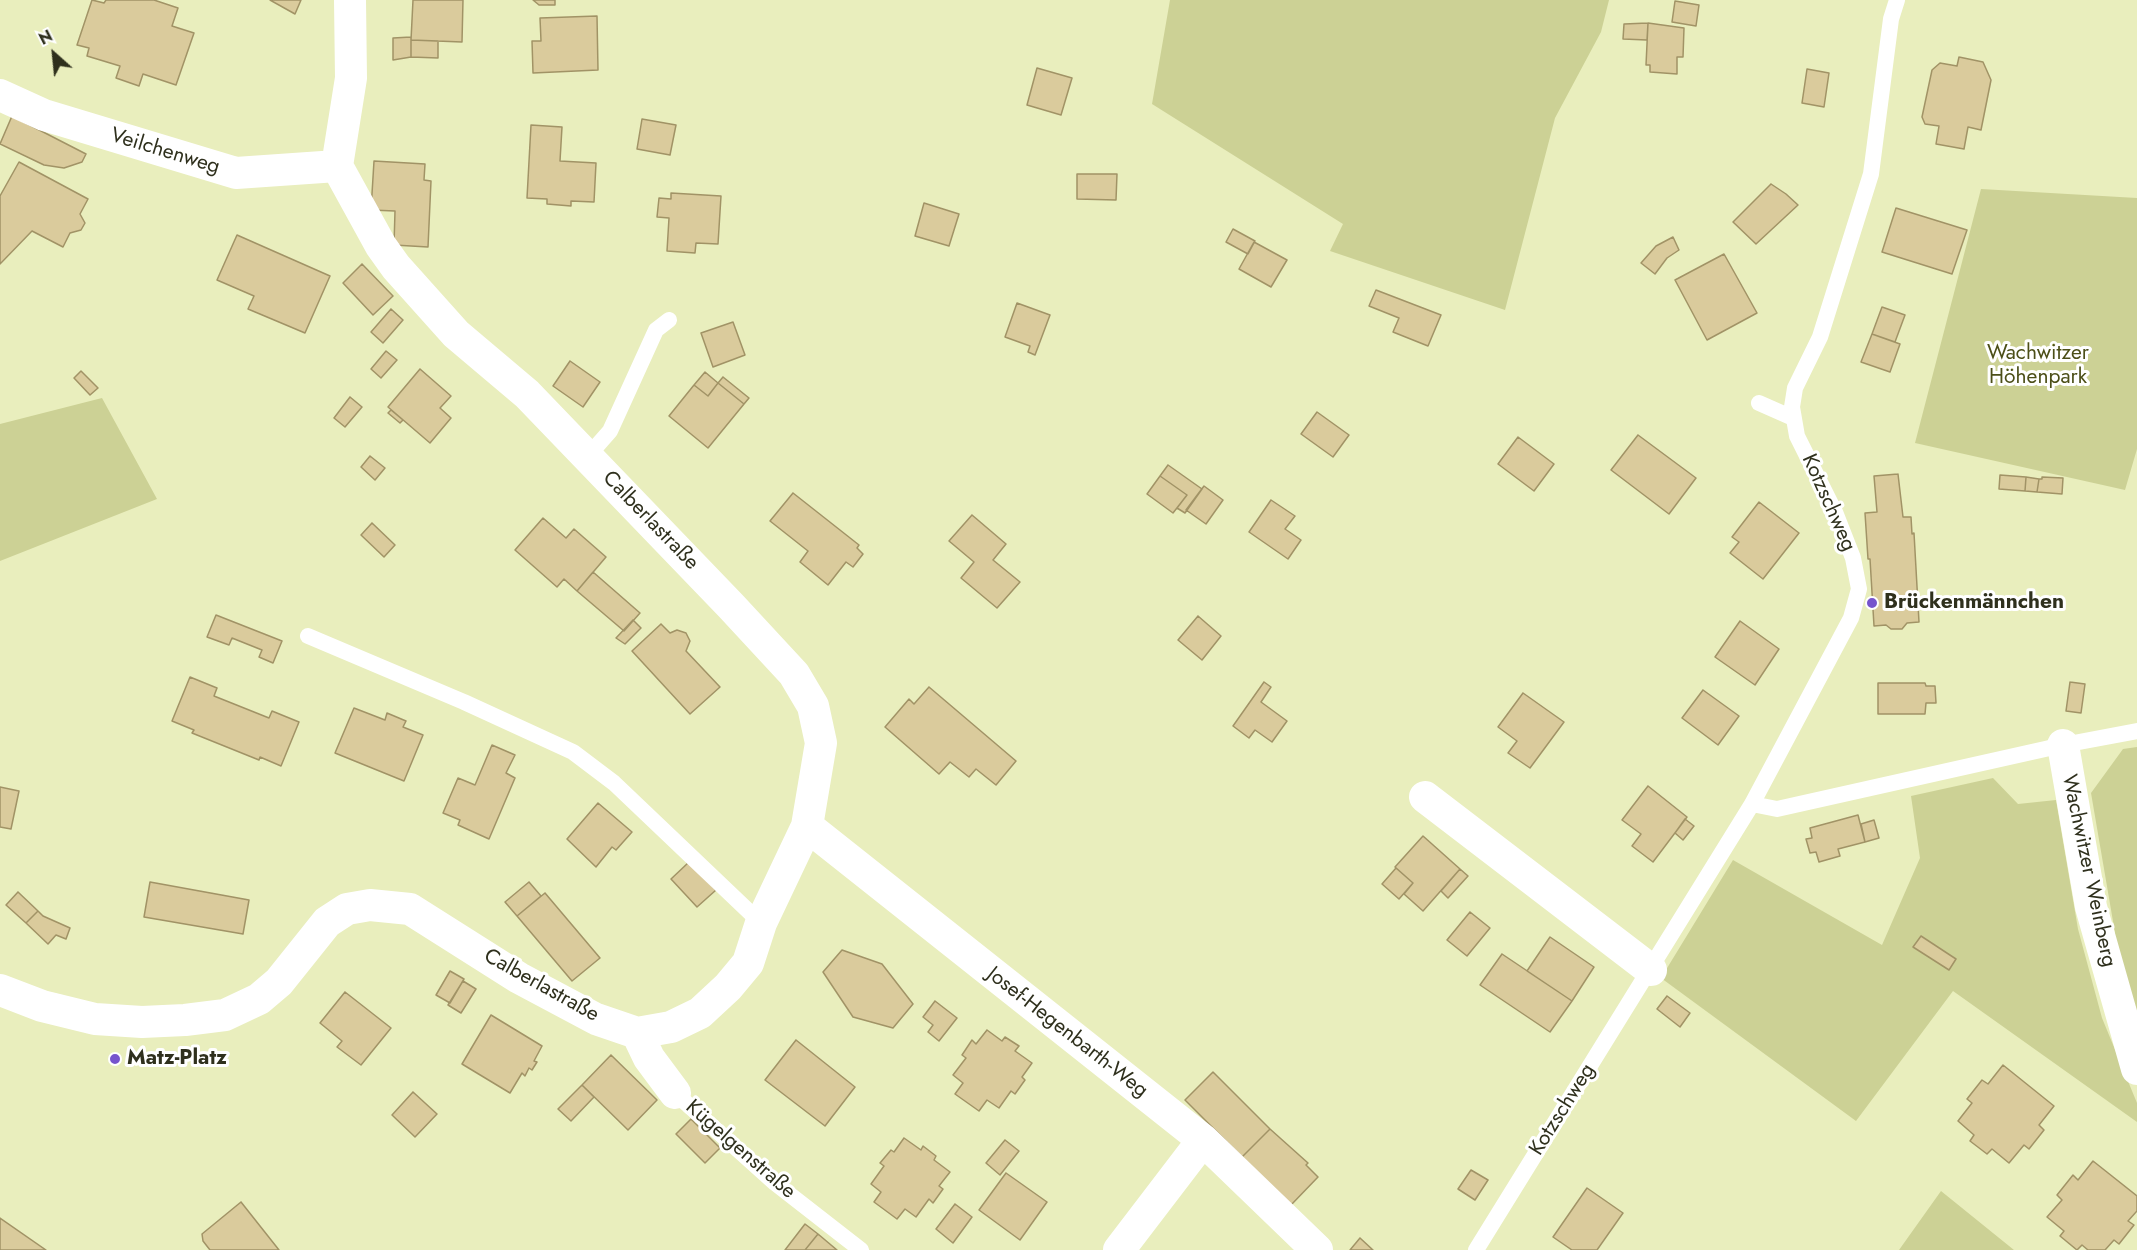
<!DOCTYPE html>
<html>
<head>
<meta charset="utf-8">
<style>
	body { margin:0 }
	#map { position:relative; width:2137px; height:1250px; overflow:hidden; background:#e9eebd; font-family:Jost,sans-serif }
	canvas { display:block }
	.north { position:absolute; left:24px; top:24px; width:60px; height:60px; -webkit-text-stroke:4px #fff; paint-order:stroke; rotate:333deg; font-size:16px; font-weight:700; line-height:24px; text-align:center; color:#2f301d }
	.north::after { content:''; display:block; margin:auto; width:21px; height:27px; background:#2f301d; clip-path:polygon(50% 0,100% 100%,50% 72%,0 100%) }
</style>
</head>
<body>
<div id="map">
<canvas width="2137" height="1250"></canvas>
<div class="north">N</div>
</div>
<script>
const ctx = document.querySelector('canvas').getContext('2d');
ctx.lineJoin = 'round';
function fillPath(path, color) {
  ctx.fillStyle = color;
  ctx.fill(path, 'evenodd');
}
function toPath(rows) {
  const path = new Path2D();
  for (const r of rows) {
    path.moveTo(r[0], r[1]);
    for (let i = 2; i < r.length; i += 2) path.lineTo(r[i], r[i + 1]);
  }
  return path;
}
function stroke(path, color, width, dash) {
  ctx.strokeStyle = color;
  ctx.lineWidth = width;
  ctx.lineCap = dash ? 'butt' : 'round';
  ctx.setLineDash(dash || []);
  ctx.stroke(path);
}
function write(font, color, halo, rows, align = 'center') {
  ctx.font = font + ' Jost,sans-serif';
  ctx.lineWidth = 6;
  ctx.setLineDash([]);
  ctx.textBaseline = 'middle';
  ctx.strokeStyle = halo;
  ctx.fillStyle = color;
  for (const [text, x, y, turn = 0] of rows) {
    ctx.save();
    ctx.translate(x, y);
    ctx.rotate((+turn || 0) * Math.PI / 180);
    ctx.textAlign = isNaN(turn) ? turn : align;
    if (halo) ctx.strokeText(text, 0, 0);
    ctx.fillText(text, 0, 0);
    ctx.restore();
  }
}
fillPath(toPath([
	[1170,0,1609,0,1601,32,1555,118,1505,310,1330,251,1343,224,1152,104],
	[1981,189,2137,198,2137,449,2125,490,1915,443],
	[102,398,157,499,0,561,0,424],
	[2137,747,2137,1028,2110,935,2115,933,2091,793,2123,749],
	[1993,778,2018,804,2056,800,2078,929,2102,1018,2137,1103,2137,1122,1953,991,1856,1121,1661,978,1733,860,1882,945,1920,858,1911,796],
	[1941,1191,2014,1250,1899,1250]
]), '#ccd195');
const building = toPath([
	[92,0,104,3,106,0,154,0,178,8,172,26,194,33,176,85,143,74,139,86,116,78,120,66,87,56,89,48,77,45,92,0],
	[270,0,301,0,295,14,270,0],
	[413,0,463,0,462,42,411,40,413,0],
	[533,0,555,0,555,5,539,5,533,0],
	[1675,1,1699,5,1696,26,1672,22,1675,1],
	[597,16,598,70,533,73,532,41,541,41,540,18,597,16],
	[1648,23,1647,40,1623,39,1624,24,1648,23],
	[1648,23,1684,28,1683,57,1677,57,1677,74,1650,72,1650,65,1646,65,1648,23],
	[411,37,411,57,393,60,393,38,411,37],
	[411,40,438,41,438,58,411,57,411,40],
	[1959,57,1983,62,1991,80,1981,130,1968,127,1964,149,1936,144,1939,126,1925,124,1922,117,1932,70,1940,63,1957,66,1959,57],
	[1037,68,1072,78,1061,115,1027,105,1037,68],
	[1807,69,1829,73,1824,107,1802,103,1807,69],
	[12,116,86,154,82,162,64,168,44,165,0,144,12,116],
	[642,119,676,125,670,155,637,149,642,119],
	[531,125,562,127,560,161,596,163,594,202,571,201,571,206,547,204,547,199,527,198,531,125],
	[374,161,425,164,424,180,431,181,428,247,394,245,395,211,371,210,374,161],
	[19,162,88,199,80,214,85,223,81,230,70,233,63,247,32,231,0,264,0,196,19,162],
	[1077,174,1117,174,1116,200,1077,199,1077,174],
	[1771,184,1786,194,1798,205,1756,244,1733,222,1771,184],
	[671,193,721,196,718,244,696,243,695,253,667,251,669,218,657,217,659,198,671,199,671,193],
	[924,203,959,214,949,246,915,236,924,203],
	[1896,208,1967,230,1952,274,1882,252,1896,208],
	[1233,229,1255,241,1248,254,1226,242,1233,229],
	[237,235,330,276,305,333,248,309,254,296,217,280,237,235],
	[1673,237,1679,250,1667,258,1655,274,1641,263,1656,246,1673,237],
	[1254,242,1287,260,1271,287,1239,269,1254,242],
	[1724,254,1757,313,1707,340,1675,280,1724,254],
	[362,264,393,296,373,315,343,283,362,264],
	[1376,290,1441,315,1428,346,1393,332,1399,318,1369,306,1376,290],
	[1017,303,1050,315,1035,355,1028,352,1030,346,1005,337,1017,303],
	[1882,307,1905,315,1895,342,1872,334,1882,307],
	[391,309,403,320,383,343,371,332,391,309],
	[733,322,745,355,713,367,701,333,733,322],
	[1872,334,1900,344,1890,372,1861,362,1872,334],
	[386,351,397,360,381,378,371,369,386,351],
	[570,361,600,382,583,407,553,386,570,361],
	[420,369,451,396,440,408,451,418,430,443,388,407,420,369],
	[81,371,98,388,90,395,74,378,81,371],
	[705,372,718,383,708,396,694,385,705,372],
	[723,377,749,398,744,404,718,383,723,377],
	[718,383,744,404,708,448,669,416,694,385,708,396,718,383],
	[350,397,362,407,345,427,334,418,350,397],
	[391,410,403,420,400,423,388,413,391,410],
	[1317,412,1349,435,1333,457,1301,434,1317,412],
	[1638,435,1696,478,1669,514,1611,470,1638,435],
	[1518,437,1554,464,1534,491,1498,464,1518,437],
	[370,456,385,468,375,480,361,467,370,456],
	[1168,465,1202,489,1185,513,1177,508,1187,495,1160,476,1168,465],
	[1898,474,1903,517,1911,517,1912,534,1914,533,1919,622,1907,623,1902,629,1891,629,1886,625,1874,626,1870,559,1868,559,1865,513,1877,512,1874,476,1898,474],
	[2000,475,2026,477,2025,491,1999,489,2000,475],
	[1160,476,1187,495,1173,513,1147,494,1160,476],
	[2026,477,2039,479,2037,492,2025,491,2026,477],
	[2042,477,2063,478,2062,494,2037,492,2039,479,2042,479,2042,477],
	[1204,486,1223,500,1206,524,1186,510,1204,486],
	[793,493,859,545,857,548,863,554,853,567,846,562,828,585,800,562,808,551,770,521,793,493],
	[1271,500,1295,516,1285,529,1301,540,1288,559,1249,532,1271,500],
	[1759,502,1799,533,1763,579,1730,553,1739,542,1732,537,1759,502],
	[972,515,1006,544,993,560,1020,582,997,608,961,578,974,562,949,541,972,515],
	[543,518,566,538,574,529,606,557,577,591,564,579,557,587,515,550,543,518],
	[372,523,395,545,384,557,361,535,372,523],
	[593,572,640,613,624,631,577,591,593,572],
	[216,615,282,641,273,663,259,657,262,650,232,638,229,645,207,637,216,615],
	[1198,616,1221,636,1202,660,1178,640,1198,616],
	[633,620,641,628,625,644,616,638,633,620],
	[1740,621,1779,649,1755,685,1715,657,1740,621],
	[661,624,670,633,677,630,686,633,690,641,686,651,720,687,690,714,632,651,661,624],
	[190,677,217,688,214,696,269,718,272,711,299,722,281,766,260,757,259,760,192,733,194,730,172,721,190,677],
	[1264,682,1271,687,1261,702,1287,721,1272,742,1255,730,1249,738,1233,726,1264,682],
	[2070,682,2085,684,2081,713,2066,711,2070,682],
	[1878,683,1925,683,1926,686,1935,686,1936,703,1926,703,1925,714,1878,714,1878,683],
	[929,687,1016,761,996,785,976,769,969,777,950,762,939,774,885,727,909,699,914,704,929,687],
	[1703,690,1739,716,1718,745,1682,718,1703,690],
	[1523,693,1564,722,1530,768,1508,753,1517,741,1498,727,1523,693],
	[354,708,385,720,387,713,406,721,403,727,423,735,404,781,335,753,354,708],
	[492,745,515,755,506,773,515,778,489,839,458,825,460,820,443,813,458,778,475,785,492,745],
	[1648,786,1687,817,1653,862,1632,846,1641,834,1622,820,1648,786],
	[0,787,19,791,11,829,0,827,0,787],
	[598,803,632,832,616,850,612,847,596,867,567,839,598,803],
	[1858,815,1865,842,1838,849,1840,856,1819,862,1816,852,1810,853,1806,839,1812,838,1810,828,1858,815],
	[1685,819,1694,826,1683,840,1675,833,1685,819],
	[1874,820,1879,838,1865,842,1861,824,1874,820],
	[1423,836,1460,869,1423,911,1404,894,1413,883,1395,867,1423,836],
	[689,862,716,890,697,907,671,879,689,862],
	[1396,868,1413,883,1399,899,1382,884,1396,868],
	[1460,869,1468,876,1448,898,1441,891,1460,869],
	[150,882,249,900,243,934,144,917,150,882],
	[529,882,541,896,517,916,505,902,529,882],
	[18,892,38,911,26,923,6,905,18,892],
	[545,893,600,958,572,981,517,916,545,893],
	[38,911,43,916,70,928,66,939,56,935,48,944,26,923,38,911],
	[1470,912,1490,928,1467,956,1447,940,1470,912],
	[1921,936,1956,959,1949,970,1913,947,1921,936],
	[1550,937,1594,967,1572,1001,1527,971,1550,937],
	[842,950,882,964,913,1004,893,1028,853,1017,823,972,842,950],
	[1502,954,1572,1001,1550,1032,1480,985,1502,954],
	[450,971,464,979,450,1003,436,995,450,971],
	[463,981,476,989,461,1013,448,1005,463,981],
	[345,992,391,1028,361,1065,337,1047,342,1041,320,1023,345,992],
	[1667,996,1690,1013,1680,1027,1657,1009,1667,996],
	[935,1001,957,1018,939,1041,928,1032,933,1025,923,1017,935,1001],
	[491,1015,542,1046,534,1061,537,1062,532,1070,529,1068,525,1076,522,1073,510,1093,462,1064,491,1015],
	[987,1030,1002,1041,1005,1037,1019,1046,1015,1051,1032,1063,1022,1077,1025,1080,1015,1094,1011,1091,999,1108,987,1100,979,1111,955,1094,963,1083,953,1075,966,1058,962,1055,972,1040,976,1044,987,1030],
	[796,1040,855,1087,825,1126,765,1080,796,1040],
	[611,1055,657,1100,628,1130,582,1085,611,1055],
	[2003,1065,2054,1106,2039,1125,2044,1130,2029,1149,2024,1145,2009,1163,1992,1149,1987,1154,1970,1141,1974,1135,1958,1121,1972,1103,1967,1099,1982,1080,1988,1084,2003,1065],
	[1213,1072,1270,1129,1242,1157,1185,1100,1213,1072],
	[582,1085,594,1097,571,1121,558,1109,582,1085],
	[413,1092,437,1114,415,1137,392,1115,413,1092],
	[691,1119,720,1148,705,1163,676,1134,691,1119],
	[1270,1129,1308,1163,1306,1165,1318,1177,1291,1205,1242,1157,1270,1129],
	[904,1138,921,1150,923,1146,936,1156,934,1160,950,1172,939,1186,943,1189,933,1203,929,1199,916,1217,905,1209,897,1219,874,1202,881,1192,871,1184,884,1166,880,1163,891,1150,894,1152,904,1138],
	[1005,1140,1019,1151,1000,1175,986,1163,1005,1140],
	[2093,1161,2137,1196,2137,1211,2128,1221,2134,1225,2119,1244,2114,1240,2105,1250,2088,1250,2082,1245,2077,1250,2060,1236,2064,1231,2047,1217,2062,1200,2057,1195,2073,1175,2078,1180,2093,1161],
	[1471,1170,1488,1180,1475,1200,1458,1189,1471,1170],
	[1006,1173,1047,1202,1020,1240,979,1210,1006,1173],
	[1587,1188,1623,1213,1597,1250,1572,1250,1553,1237,1587,1188],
	[241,1202,279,1250,210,1250,203,1241,202,1234,241,1202],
	[955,1204,972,1217,953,1243,936,1229,955,1204],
	[0,1218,46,1250,0,1250,0,1218],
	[805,1224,818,1234,805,1250,785,1250,805,1224],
	[818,1234,837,1250,805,1250,818,1234],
	[1360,1238,1373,1250,1350,1250,1360,1238]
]);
fillPath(building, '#dacb9c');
stroke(building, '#a19366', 1.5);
stroke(toPath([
	[1759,403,1793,418],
	[588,456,610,431,656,330,669,320],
	[308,636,464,702,573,752,614,783,761,923],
	[1752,804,1777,809,2063,745,2137,731],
	[675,1093,775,1183,861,1250],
	[1476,1250,1752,804,1851,618,1859,589,1853,558,1835,512,1797,436,1792,407,1795,388,1820,337,1871,174,1891,19,1897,0]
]), '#fff', 16);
stroke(toPath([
	[0,95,44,115,236,173,337,166],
	[337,166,351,78,350,0],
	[2063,745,2091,907,2137,1069],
	[1425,797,1651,970],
	[807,826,1203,1140,1317,1250],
	[0,990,42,1006,95,1019,142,1022,185,1020,225,1015,259,999,279,982,327,922,347,909,370,905,410,909,519,978,596,1019,637,1033,671,1027,700,1013,728,987,748,963,761,923,807,826,821,743,813,706,794,674,731,606,527,394,456,334,396,267,381,246,337,166],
	[637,1033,649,1058,675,1093],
	[1119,1250,1203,1140]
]), '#fff', 32);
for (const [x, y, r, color] of [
	[1872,603,6,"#7654cd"],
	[115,1059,6,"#7654cd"]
]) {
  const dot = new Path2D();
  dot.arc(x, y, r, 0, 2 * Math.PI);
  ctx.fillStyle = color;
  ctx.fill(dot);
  stroke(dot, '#fff', 2);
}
write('21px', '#2f301d', '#fff', [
	["Veilchenweg",165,152,17],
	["Kotzschweg",1828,503,66],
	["Calberlastraße",650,521,46],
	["Wachwitzer Weinberg",2088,871,78],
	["Calberlastraße",541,986,29],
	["Josef-Hegenbarth-Weg",1067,1033,38],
	["Kotzschweg",1563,1110,-58],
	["Kügelgenstraße",740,1150,41]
]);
write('21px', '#4c4f18', '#fff', [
	["Wachwitzer",2038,354],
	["Höhenpark",2038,378]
]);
write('bold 21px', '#2f301d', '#fff', [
	["Brückenmännchen",1884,603],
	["Matz-Platz",127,1059]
], 'left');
</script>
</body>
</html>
